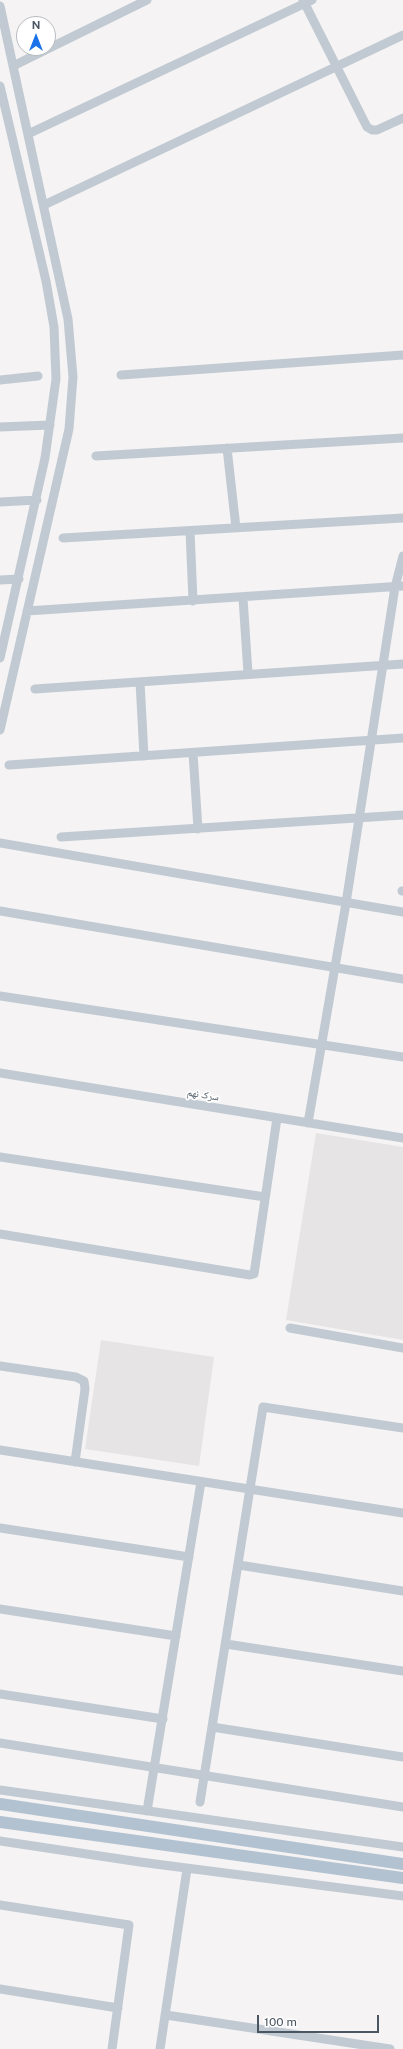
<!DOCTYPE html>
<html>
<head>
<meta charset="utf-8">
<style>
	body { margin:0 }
	#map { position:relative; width:403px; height:2049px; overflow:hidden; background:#f5f3f3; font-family:"Public Sans",sans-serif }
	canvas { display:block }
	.north { position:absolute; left:16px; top:16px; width:40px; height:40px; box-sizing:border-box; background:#fff; border:1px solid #b7bbc0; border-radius:50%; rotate:0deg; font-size:11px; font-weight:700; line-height:16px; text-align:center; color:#4a5661 }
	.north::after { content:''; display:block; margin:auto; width:14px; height:18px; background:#1a73e8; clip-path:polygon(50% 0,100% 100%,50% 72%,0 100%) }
	.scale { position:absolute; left:257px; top:2015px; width:122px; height:18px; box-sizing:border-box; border:2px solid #4a5661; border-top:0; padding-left:5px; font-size:12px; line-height:14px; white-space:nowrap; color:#4a5661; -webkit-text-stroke:3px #fff; paint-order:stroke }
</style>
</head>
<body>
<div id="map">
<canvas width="403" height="2049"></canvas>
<div class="north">N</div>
<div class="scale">100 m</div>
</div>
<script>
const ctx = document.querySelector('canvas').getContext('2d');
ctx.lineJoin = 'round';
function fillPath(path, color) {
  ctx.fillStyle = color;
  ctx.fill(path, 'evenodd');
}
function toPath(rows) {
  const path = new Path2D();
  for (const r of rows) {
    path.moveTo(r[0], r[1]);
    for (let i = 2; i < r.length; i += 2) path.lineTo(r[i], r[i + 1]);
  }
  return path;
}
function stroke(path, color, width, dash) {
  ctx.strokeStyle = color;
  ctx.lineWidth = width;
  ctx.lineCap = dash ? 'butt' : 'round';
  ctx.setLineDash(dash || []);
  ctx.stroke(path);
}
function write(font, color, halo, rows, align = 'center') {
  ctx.font = font + ' "Public Sans","Noto Naskh Arabic",sans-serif';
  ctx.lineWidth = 3.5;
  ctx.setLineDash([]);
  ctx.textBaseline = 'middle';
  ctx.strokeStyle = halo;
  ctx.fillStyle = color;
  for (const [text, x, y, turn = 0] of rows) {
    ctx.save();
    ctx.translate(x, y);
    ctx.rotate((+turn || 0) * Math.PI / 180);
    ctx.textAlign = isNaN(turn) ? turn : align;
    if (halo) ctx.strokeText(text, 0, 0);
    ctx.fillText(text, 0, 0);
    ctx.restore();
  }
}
fillPath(toPath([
	[316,1133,403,1147,403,1340,286,1320],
	[101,1340,214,1357,199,1466,85,1449]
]), '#e6e4e5');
stroke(toPath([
	[303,0,367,127,372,130,377,130,403,118],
	[0,6,68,319,73,377,69,429,0,730],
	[13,66,147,0],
	[0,86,46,281,54,327,56,379,45,458,0,658],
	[28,134,312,0],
	[44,205,403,35],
	[121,375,403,355],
	[0,380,38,376],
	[0,427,50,425],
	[227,448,236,528],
	[96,456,403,438],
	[0,502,37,500],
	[190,531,193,601],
	[63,538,403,518],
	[0,580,19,579],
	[243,598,248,673],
	[27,611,403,586],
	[140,682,144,756],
	[35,689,403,664],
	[193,753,198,829],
	[9,765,403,738],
	[61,837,403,815],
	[0,843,403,912],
	[402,891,403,891],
	[0,911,403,979],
	[0,996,403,1057],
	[0,1073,403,1138],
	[308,1123,346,903,395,587,403,556],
	[0,1157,265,1197],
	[0,1234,250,1275,254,1274,277,1118],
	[290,1328,403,1348],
	[0,1366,76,1377,84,1381,85,1389,75,1462],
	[0,1450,403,1513],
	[0,1528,189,1557],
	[239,1565,403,1591],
	[0,1609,176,1636],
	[226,1644,403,1671],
	[0,1694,163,1719],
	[212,1727,403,1757],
	[0,1743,403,1807],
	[0,1790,403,1847],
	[200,1802,263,1407,403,1428],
	[147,1811,201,1482],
	[0,1841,140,1862,403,1896],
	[0,1905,129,1925,112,2049],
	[0,1989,118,2008],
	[166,2015,390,2049],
	[160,2049,187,1869]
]), '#c1cad2', 9);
stroke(toPath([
	[0,1804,403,1864],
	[0,1822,403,1878]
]), '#b3c2d1', 12);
write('10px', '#4a5661', '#fff', [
	["سرک نهم",203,1095,9]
]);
</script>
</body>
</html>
